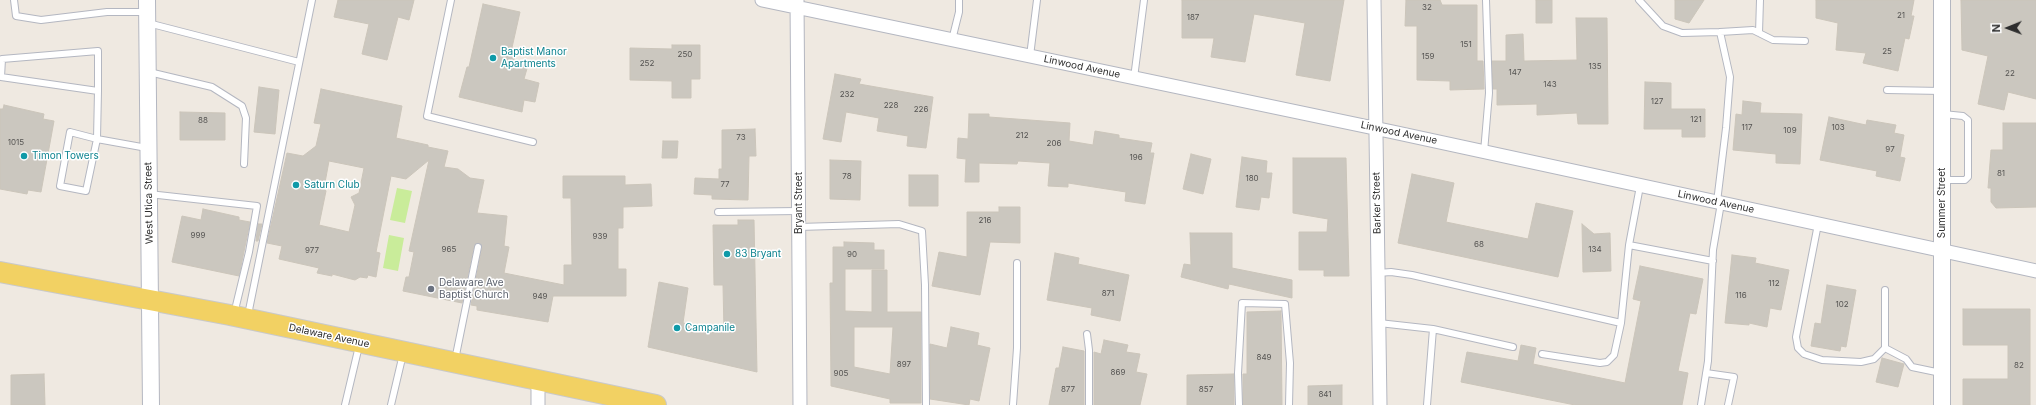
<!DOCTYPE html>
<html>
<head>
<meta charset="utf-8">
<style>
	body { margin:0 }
	#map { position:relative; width:2036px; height:405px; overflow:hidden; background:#efe9e1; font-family:Inter,sans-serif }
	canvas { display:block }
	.north { position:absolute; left:1988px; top:8px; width:40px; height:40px; -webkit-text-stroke:3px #fff; paint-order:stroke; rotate:269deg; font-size:11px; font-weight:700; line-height:16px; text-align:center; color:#2e2e2e }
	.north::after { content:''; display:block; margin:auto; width:14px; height:18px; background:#2e2e2e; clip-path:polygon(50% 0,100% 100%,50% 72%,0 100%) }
</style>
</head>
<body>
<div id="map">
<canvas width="2036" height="405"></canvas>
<div class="north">N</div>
</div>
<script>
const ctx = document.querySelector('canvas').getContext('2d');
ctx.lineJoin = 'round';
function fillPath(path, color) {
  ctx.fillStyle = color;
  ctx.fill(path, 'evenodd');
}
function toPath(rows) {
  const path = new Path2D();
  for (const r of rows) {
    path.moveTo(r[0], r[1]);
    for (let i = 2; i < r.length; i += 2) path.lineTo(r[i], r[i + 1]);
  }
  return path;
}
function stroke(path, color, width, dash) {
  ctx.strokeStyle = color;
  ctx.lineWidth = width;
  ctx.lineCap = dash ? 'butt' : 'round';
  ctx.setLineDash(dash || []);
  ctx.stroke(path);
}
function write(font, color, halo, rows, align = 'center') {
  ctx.font = font + ' Inter,sans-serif';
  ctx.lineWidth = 3;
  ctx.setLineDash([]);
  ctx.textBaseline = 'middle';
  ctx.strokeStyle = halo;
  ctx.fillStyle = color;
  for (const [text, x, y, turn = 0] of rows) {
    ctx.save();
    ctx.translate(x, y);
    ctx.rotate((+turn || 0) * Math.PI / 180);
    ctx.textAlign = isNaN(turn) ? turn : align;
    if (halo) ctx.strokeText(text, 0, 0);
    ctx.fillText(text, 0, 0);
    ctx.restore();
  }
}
fillPath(toPath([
	[397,188,412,191,405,223,390,220],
	[389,235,404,238,398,271,383,268]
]), '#c9ec9a');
const building = toPath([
	[338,0,414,0,409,20,398,17,387,60,362,54,369,24,334,17,338,0],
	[1182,0,1344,0,1330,81,1296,75,1305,23,1254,14,1245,62,1211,57,1214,38,1182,38,1182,0],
	[1406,0,1440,0,1442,5,1477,5,1477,61,1483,61,1484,89,1450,90,1450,81,1417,80,1417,26,1405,26,1406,0],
	[1536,0,1552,0,1552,23,1536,23,1536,0],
	[1675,0,1704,0,1689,23,1675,19,1675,0],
	[1816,0,1914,0,1911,16,1914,16,1909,39,1905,38,1898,71,1863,63,1866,53,1836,50,1838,23,1816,18,1816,0],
	[1961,0,2036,0,2036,99,2008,92,2004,110,1978,104,1988,56,1962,50,1961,0],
	[483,4,520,12,511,52,516,53,513,62,528,65,524,79,539,83,535,102,524,100,522,112,459,97,467,67,469,67,483,4],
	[1576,18,1607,18,1608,124,1578,124,1577,113,1537,115,1537,104,1497,105,1497,89,1493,89,1492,61,1506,61,1506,35,1523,34,1524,61,1577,60,1576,18],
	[672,45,700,45,700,79,691,79,691,98,672,98,672,81,630,80,630,48,672,49,672,45],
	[835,74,861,79,859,84,933,97,926,148,907,146,908,136,877,131,879,118,846,112,841,142,823,139,835,74],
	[1645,82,1671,83,1671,109,1705,109,1705,137,1682,137,1682,129,1644,129,1645,82],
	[259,87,279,90,275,134,254,132,259,87],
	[321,89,402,106,396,138,428,145,428,147,448,151,444,167,458,169,470,178,484,180,477,213,507,216,504,246,509,247,504,273,564,285,564,265,572,265,571,198,563,198,563,176,625,176,625,185,651,184,652,206,623,207,623,228,618,228,618,269,626,269,626,296,553,296,548,322,477,310,477,306,471,305,482,248,479,243,474,246,462,303,403,291,406,277,409,277,414,252,409,251,429,160,406,179,391,176,376,252,380,253,376,277,368,275,367,278,360,277,355,280,332,274,332,276,317,273,319,268,279,259,282,246,267,243,287,153,303,156,316,146,321,124,314,123,321,89],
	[329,161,364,168,359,193,351,197,355,205,349,232,319,225,326,191,324,188,329,161],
	[1743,101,1761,103,1760,113,1802,114,1800,164,1776,163,1776,154,1733,150,1736,114,1742,115,1743,101],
	[4,105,44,114,43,119,54,121,41,192,28,190,27,194,0,189,0,109,3,109,4,105],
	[180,112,225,113,225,140,180,140,180,112],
	[969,114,989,114,989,117,1070,123,1069,141,1093,145,1095,131,1119,135,1119,138,1152,143,1150,153,1154,153,1145,204,1125,201,1126,192,1068,183,1068,187,1048,186,1050,163,1018,161,1017,164,979,163,979,182,965,182,966,159,957,158,958,138,968,139,969,114],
	[1829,117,1866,125,1867,120,1896,125,1894,133,1904,135,1900,157,1905,158,1900,181,1876,176,1877,171,1820,160,1829,117],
	[2003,123,2036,123,2036,207,1996,208,1991,202,1991,188,1988,188,1991,150,2003,150,2003,123],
	[755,129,756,156,749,156,748,200,712,199,712,195,694,194,695,178,719,179,719,169,722,169,722,130,755,129],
	[663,141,678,141,677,158,662,158,663,141],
	[1191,154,1211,159,1203,194,1183,189,1191,154],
	[1242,157,1267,161,1266,173,1272,173,1269,198,1261,197,1259,210,1236,207,1242,157],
	[1293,158,1346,158,1349,276,1324,276,1324,270,1299,270,1299,232,1327,232,1328,219,1293,213,1293,158],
	[830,160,861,161,860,200,830,199,830,160],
	[1412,174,1454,183,1446,222,1528,239,1536,203,1573,211,1558,277,1398,243,1412,174],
	[909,175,938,175,938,206,909,206,909,175],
	[999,207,1020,207,1020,243,990,242,980,295,932,286,939,252,967,257,967,212,999,212,999,207],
	[203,209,239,217,239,220,250,222,239,276,172,262,182,216,201,220,203,209],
	[738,220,754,220,757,372,648,347,659,282,688,288,683,323,724,332,723,285,714,285,713,225,738,225,738,220],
	[258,224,262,224,258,241,256,241,258,224],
	[1582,224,1594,234,1610,233,1611,271,1583,272,1582,224],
	[1190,233,1232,233,1232,268,1292,280,1292,298,1229,284,1228,289,1181,277,1184,264,1191,265,1190,233],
	[844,242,874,243,874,250,884,250,884,269,845,269,845,311,872,312,872,270,887,270,887,312,921,312,921,403,890,403,890,399,831,386,830,283,833,283,833,247,844,247,844,242],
	[854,327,893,327,890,374,854,367,854,327],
	[1055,253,1079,258,1078,264,1129,275,1120,321,1091,315,1092,308,1047,300,1055,253],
	[1732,255,1756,258,1755,263,1789,270,1781,310,1770,308,1767,327,1749,323,1749,325,1725,323,1732,255],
	[1640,266,1703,279,1696,314,1690,313,1678,371,1688,373,1682,405,1575,405,1461,382,1467,352,1518,361,1521,345,1536,348,1533,364,1625,383,1641,301,1633,299,1640,266],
	[1827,285,1856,290,1846,347,1841,346,1840,351,1811,346,1815,323,1821,324,1827,285],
	[1963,309,2030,309,2030,405,1963,405,1963,379,2008,379,2008,345,1963,345,1963,309],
	[1281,311,1282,405,1243,405,1243,374,1247,374,1247,312,1281,311],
	[951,327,979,333,977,345,990,348,979,401,970,399,969,405,930,399,930,344,947,348,951,327],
	[1104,340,1128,345,1126,352,1140,354,1136,372,1147,374,1140,405,1094,405,1094,352,1101,354,1104,340],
	[1063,347,1084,351,1084,405,1049,405,1056,368,1059,368,1063,347],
	[1882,358,1904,364,1898,387,1876,382,1882,358],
	[44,374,45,405,11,405,11,375,44,374],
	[1234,374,1234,405,1187,405,1187,375,1234,374],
	[1342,385,1342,405,1308,405,1308,386,1342,385]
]);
fillPath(building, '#cbc7bf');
stroke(building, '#cbc5ba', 1);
const service = toPath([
	[14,0,16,16,41,20,107,12,147,12],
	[451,0,427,116,533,142],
	[1639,0,1663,26,1682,33,1720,32],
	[148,23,299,62],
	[1759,33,1760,0],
	[952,40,959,12,959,0],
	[1030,56,1037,0],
	[149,72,212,87,242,106,246,118,244,164],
	[1134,78,1144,0],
	[1887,90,1942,91],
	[98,91,1,77,2,59,98,51,98,91,97,139,86,191,60,186,70,132,97,139,147,148],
	[1484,152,1489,93,1486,0],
	[1942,180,1965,180,1968,177,1968,120,1963,116,1943,114],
	[1640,186,1629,245,1713,261],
	[149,194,257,206,249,252,234,314],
	[1717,202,1726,128,1730,77,1720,32,1753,30,1773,40,1805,41],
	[718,212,799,211],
	[1818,224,1796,337,1798,348,1804,354,1822,360,1861,362,1874,359,1885,348],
	[799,227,899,224,922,231,925,285,926,405],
	[1378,273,1391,272,1412,275,1621,323],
	[1885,290,1885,348,1906,359,1912,367,1941,373],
	[248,315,312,0],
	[1379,323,1433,329,1513,347],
	[1087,334,1089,350,1089,405],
	[1542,354,1600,363,1607,362,1614,355,1621,323,1629,245],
	[455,360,478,247],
	[1706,373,1734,377,1728,405],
	[345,405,359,346],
	[391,405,403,354],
	[1013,405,1017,348,1017,263],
	[1239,405,1238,373,1242,303,1285,304,1290,363,1289,405],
	[1427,405,1433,329],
	[1701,405,1708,361,1713,250,1721,203]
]);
const minor = toPath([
	[762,0,1393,132,2036,271],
	[797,0,800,405],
	[1374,0,1380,405],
	[538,381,538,405]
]);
const tertiary = toPath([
	[147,0,151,405],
	[1942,0,1942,405]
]);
const primary = toPath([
	[0,272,230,315,656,405]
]);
stroke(service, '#b4b7c1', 8);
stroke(minor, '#b4b7c1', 15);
stroke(tertiary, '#b4b7c1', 18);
stroke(primary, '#c9c9c9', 22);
stroke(service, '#fff', 6);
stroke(minor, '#fff', 13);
stroke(tertiary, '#fff', 16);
stroke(primary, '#f2d163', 20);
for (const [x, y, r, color] of [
	[493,58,4,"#0f9aa8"],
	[24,156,4,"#0f9aa8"],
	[296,185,4,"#0f9aa8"],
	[727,254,4,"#0f9aa8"],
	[431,289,4,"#6b7280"],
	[677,328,4,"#0f9aa8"]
]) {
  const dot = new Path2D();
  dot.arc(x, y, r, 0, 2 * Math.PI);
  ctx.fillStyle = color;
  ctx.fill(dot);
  stroke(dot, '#fff', 1.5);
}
write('8px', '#555452', null, [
	["32",1427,8],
	["21",1901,16],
	["187",1193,18],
	["151",1466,45],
	["25",1887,52],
	["250",685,55],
	["159",1428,57],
	["252",647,64],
	["135",1595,67],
	["147",1515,73],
	["22",2010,74],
	["143",1550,85],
	["232",847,95],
	["127",1657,102],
	["228",891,106],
	["226",921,110],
	["121",1696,120],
	["88",203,121],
	["117",1747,128],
	["103",1838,128],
	["109",1790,131],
	["212",1022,136],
	["73",741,138],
	["1015",16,143],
	["206",1054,144],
	["97",1890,150],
	["196",1136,158],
	["81",2001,174],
	["78",847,177],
	["180",1252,179],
	["77",725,185],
	["216",985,221],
	["999",198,236],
	["939",600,237],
	["68",1479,245],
	["965",449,250],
	["134",1595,250],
	["977",312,251],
	["90",852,255],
	["112",1774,284],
	["871",1108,294],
	["116",1741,296],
	["949",540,297],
	["102",1842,305],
	["849",1264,358],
	["897",904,365],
	["82",2019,366],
	["869",1118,373],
	["905",841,374],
	["877",1068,390],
	["857",1206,390],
	["841",1325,395]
]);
write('10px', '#0d838f', '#fff', [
	["Baptist Manor",501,52],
	["Apartments",501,64],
	["Timon Towers",32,156],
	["Saturn Club",304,185],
	["83 Bryant",735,254],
	["Campanile",685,328]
], 'left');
write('10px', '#2e2e2e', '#fff', [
	["Linwood Avenue",1082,67,12],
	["Linwood Avenue",1399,133,12],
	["Linwood Avenue",1716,202,12],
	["West Utica Street",149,203,-91],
	["Bryant Street",799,203,-90],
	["Barker Street",1377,203,-91],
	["Summer Street",1942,203,-90],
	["Delaware Avenue",329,336,12]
]);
write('10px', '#5b616d', '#fff', [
	["Delaware Ave",439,283],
	["Baptist Church",439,295]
], 'left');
</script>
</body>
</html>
